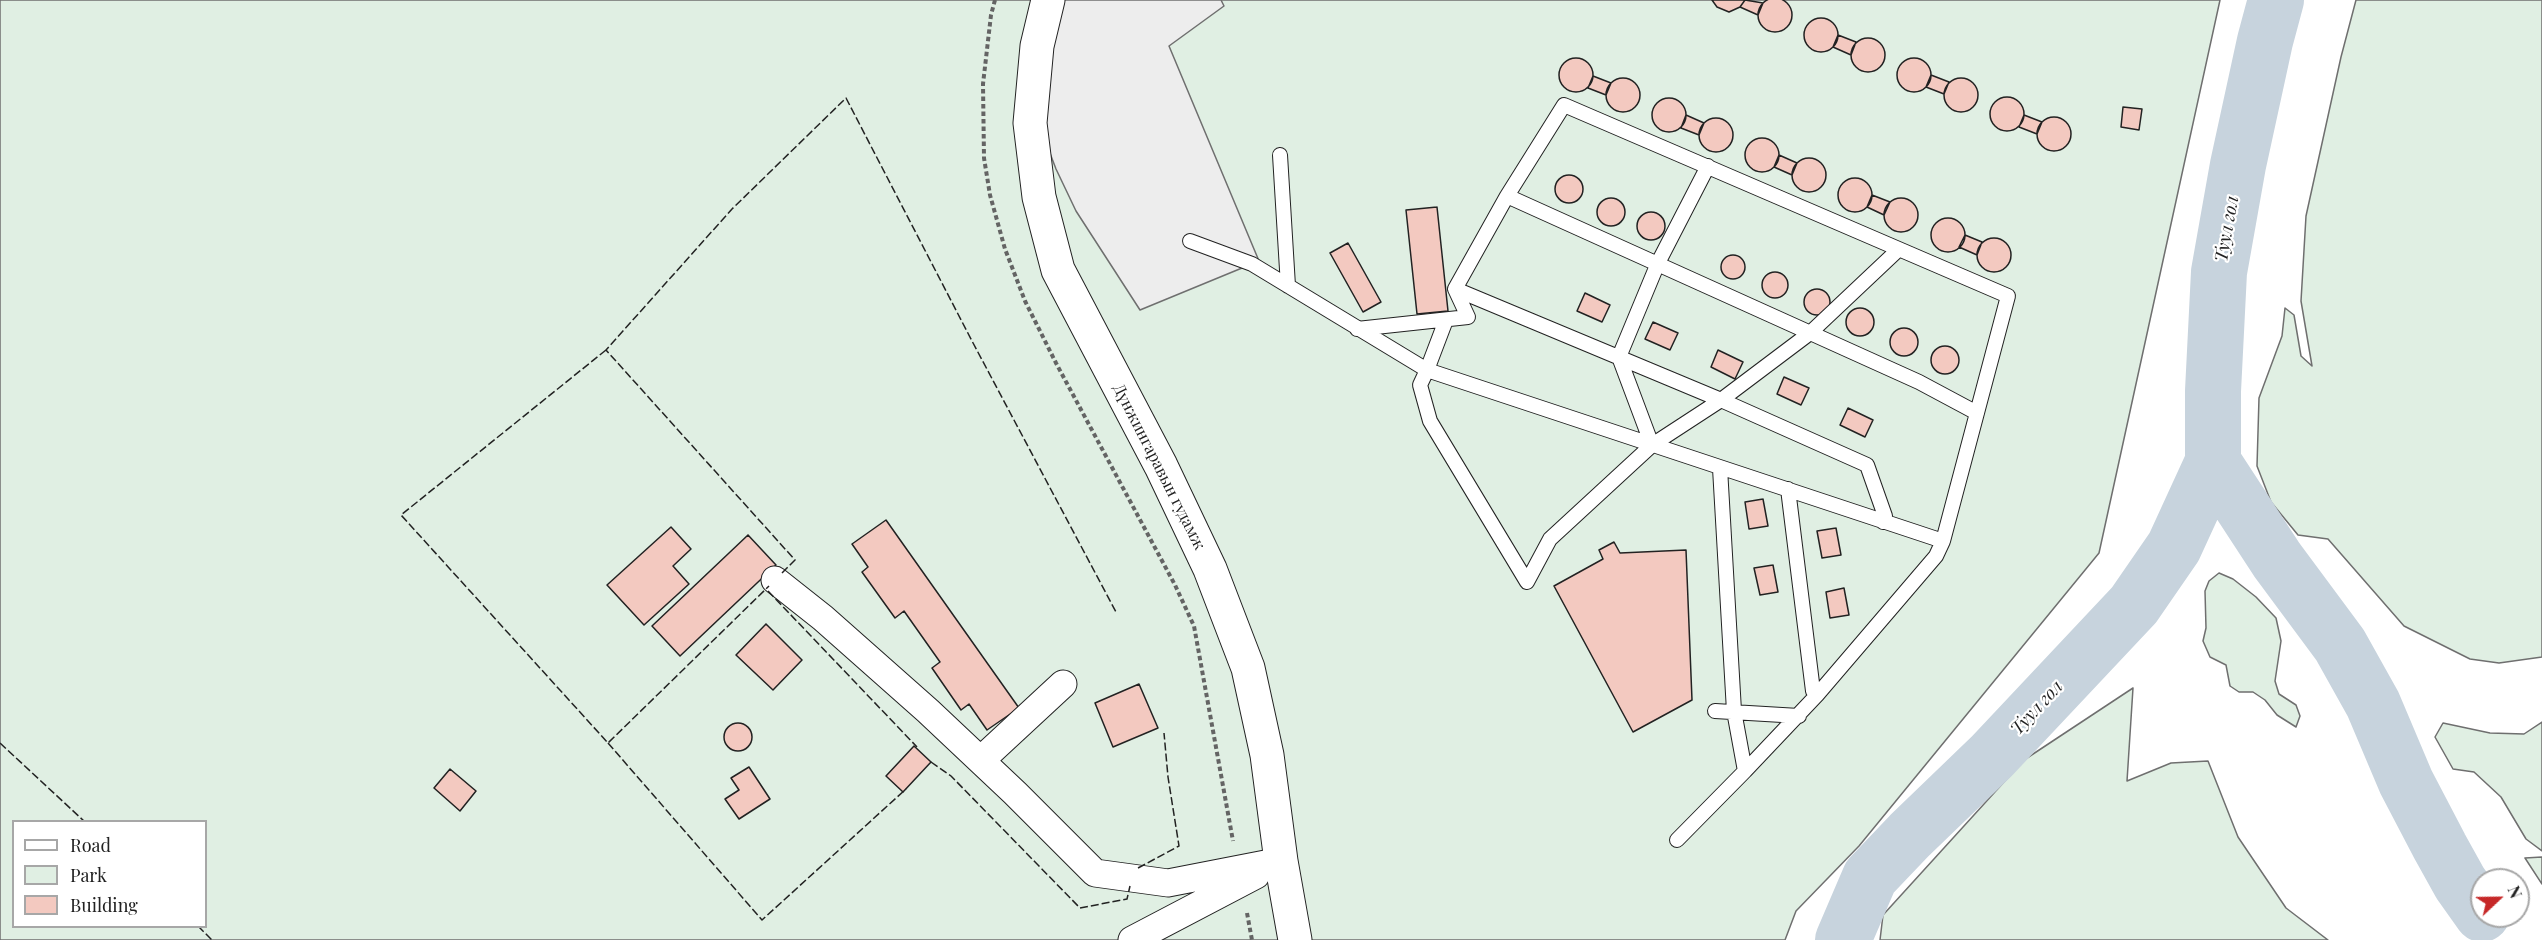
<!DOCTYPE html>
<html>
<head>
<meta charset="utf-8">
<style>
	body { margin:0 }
	#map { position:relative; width:2542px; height:940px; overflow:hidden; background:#fff; font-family:"Playfair Display",serif }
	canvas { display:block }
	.legend { position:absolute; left:12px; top:820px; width:195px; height:108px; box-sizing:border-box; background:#fff; border:2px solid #a7a7a7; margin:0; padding:8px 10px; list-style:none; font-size:18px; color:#222 }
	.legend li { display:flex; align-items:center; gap:12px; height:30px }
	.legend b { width:30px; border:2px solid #a7a7a7 }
	.north { position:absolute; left:2470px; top:868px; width:60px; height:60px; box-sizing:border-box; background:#fff; border:2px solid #a7a7a7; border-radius:50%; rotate:68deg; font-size:16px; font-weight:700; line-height:24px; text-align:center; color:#222 }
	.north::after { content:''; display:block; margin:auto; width:21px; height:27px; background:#c62828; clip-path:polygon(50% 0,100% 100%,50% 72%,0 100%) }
</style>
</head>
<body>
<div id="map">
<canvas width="2542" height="940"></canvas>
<ul class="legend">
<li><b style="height:8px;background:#fff"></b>Road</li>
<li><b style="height:16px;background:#e0efe3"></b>Park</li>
<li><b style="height:16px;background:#f3c9c0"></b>Building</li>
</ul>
<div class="north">N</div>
</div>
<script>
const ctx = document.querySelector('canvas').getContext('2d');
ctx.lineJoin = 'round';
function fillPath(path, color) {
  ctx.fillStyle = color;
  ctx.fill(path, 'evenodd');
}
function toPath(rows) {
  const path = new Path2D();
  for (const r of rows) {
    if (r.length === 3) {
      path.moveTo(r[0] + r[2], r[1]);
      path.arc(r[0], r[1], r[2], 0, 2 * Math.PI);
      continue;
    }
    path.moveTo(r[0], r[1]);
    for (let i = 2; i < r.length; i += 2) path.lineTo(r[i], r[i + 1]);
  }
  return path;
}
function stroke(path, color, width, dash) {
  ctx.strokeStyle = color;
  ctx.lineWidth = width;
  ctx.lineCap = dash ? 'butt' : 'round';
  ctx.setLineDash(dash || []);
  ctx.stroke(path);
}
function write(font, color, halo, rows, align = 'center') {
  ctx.font = font + ' "Playfair Display",serif';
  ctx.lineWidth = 4.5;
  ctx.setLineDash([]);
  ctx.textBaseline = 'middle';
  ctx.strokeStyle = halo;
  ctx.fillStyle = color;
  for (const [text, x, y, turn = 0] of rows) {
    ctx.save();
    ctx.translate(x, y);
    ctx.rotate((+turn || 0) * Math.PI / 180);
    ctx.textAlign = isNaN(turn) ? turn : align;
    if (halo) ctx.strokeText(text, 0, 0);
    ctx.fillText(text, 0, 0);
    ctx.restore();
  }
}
const green = toPath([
	[0,0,2220,0,2099,553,1859,846,1796,911,1785,940,0,940,0,0],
	[14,822,206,822,206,926,14,926,14,822],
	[2356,0,2542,0,2542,657,2499,663,2470,659,2404,626,2328,539,2298,535,2271,502,2257,466,2259,398,2282,336,2285,308,2294,315,2301,356,2312,366,2301,301,2306,216,2341,57,2356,0],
	[2219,573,2233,579,2256,597,2276,618,2281,641,2275,681,2279,694,2296,705,2300,716,2296,727,2277,715,2265,700,2253,692,2239,692,2230,686,2226,665,2210,657,2203,641,2206,628,2205,591,2209,581,2219,573],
	[2133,688,2127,781,2171,763,2208,761,2238,837,2286,908,2328,940,1880,940,1883,915,2024,760,2133,688],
	[2542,722,2542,851,2526,839,2501,797,2474,772,2453,769,2435,737,2443,723,2490,733,2524,734,2542,722],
	[2542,857,2542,884,2525,858,2542,857]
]);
fillPath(green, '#e0efe3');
stroke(green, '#6f6f6f', 1.5);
const parking = toPath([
	[1044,0,1221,0,1224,6,1169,46,1259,261,1140,310,1076,211,1056,169,1040,127,1044,0]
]);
fillPath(parking, '#ededed');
stroke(parking, '#6f6f6f', 1.5);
stroke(toPath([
	[2276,0,2265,41,2238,165,2219,272,2213,391,2213,462,2277,560,2340,645,2373,704,2406,782,2440,847,2460,883,2482,914],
	[1843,940,1870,877,1910,835,1992,756,2134,605,2174,547,2213,462]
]), '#c7d3dd', 56);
const building = toPath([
	[1775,15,17],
	[1712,0,1745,0,1740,7,1729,12,1717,7,1712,0],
	[1745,0,1763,3,1758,15,1740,7,1745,0],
	[1821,35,17],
	[1838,35,1856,42,1851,55,1833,47,1838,35],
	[1868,55,17],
	[1914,75,17],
	[1576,75,17],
	[1931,75,1949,82,1944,94,1926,87,1931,75],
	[1593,76,1611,83,1606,95,1588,88,1593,76],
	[1623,95,17],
	[1961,95,17],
	[2007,114,17],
	[1669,115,17],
	[2123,107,2142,109,2139,130,2121,127,2123,107],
	[1686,115,1704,123,1699,135,1681,128,1686,115],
	[2024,115,2042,122,2037,134,2019,127,2024,115],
	[2054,134,17],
	[1716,135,17],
	[1762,155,17],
	[1779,155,1797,163,1792,175,1774,167,1779,155],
	[1809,175,17],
	[1569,189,14],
	[1855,195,17],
	[1872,195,1890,202,1884,215,1867,207,1872,195],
	[1611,212,14],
	[1901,215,17],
	[1437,207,1448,311,1417,314,1406,210,1437,207],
	[1651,226,14],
	[1948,235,17],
	[1965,235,1982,242,1977,255,1959,247,1965,235],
	[1994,255,17],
	[1348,243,1381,302,1363,312,1330,253,1348,243],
	[1733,267,12],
	[1775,285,13],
	[1817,302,13],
	[1585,293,1610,305,1602,322,1577,311,1585,293],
	[1860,322,14],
	[1653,322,1678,333,1670,350,1645,339,1653,322],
	[1904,342,14],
	[1945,360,14],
	[1718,350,1743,362,1735,379,1711,367,1718,350],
	[1784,377,1809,388,1801,405,1777,394,1784,377],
	[1848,408,1873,420,1865,437,1840,425,1848,408],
	[1763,499,1768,526,1749,529,1745,502,1763,499],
	[886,520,1019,708,987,730,969,704,961,710,932,668,940,662,904,611,895,618,862,572,868,567,852,544,886,520],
	[671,527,691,549,673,566,689,584,644,625,607,585,671,527],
	[1836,528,1841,555,1822,558,1817,531,1836,528],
	[748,535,776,565,680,656,652,626,748,535],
	[1614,542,1620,553,1686,550,1692,700,1633,732,1554,586,1603,559,1599,550,1614,542],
	[1773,565,1778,592,1760,595,1754,568,1773,565],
	[1844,588,1849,615,1830,618,1826,592,1844,588],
	[766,624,802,660,773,690,736,655,766,624],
	[1139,684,1158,728,1113,747,1095,703,1139,684],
	[738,737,14],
	[914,746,931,762,903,792,886,776,914,746],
	[749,767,770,799,739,819,725,799,739,790,731,778,749,767],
	[450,769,476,791,460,811,434,788,450,769]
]);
fillPath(building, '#f3c9c0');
stroke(building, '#222', 1.5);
const lane = toPath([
	[1280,155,1288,286],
	[1507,196,1919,382,1977,413],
	[1190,241,1252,264,1427,370,1420,385,1430,421,1527,582,1550,539,1652,445,1721,400,1810,333,1898,250],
	[1455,289,1721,400,1867,465,1885,516,1883,522],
	[1357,329,1468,317,1455,289,1507,196,1564,105,2008,296,1943,541,1427,370,1446,320],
	[1652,445,1619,357,1658,263,1708,166],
	[1720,468,1734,711,1745,771,1817,695,1936,556,1943,541],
	[1788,489,1813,691,1817,695],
	[1715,711,1799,716],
	[1677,840,1745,771]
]);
const street = toPath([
	[775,580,823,618,928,711,1015,793,1095,873,1168,883,1281,861],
	[981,760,1063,684],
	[1132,940,1256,875]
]);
const primary = toPath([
	[1048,0,1037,46,1030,123,1039,197,1058,270,1161,466,1210,569,1248,668,1267,755,1281,861,1295,940]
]);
stroke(lane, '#222', 16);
stroke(street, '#222', 29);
stroke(primary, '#222', 35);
stroke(toPath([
	[995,0,991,15,983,84,984,158,990,195,1005,249,1025,301,1056,363,1175,585,1194,626,1233,841],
	[1247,913,1252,940]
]), '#646464', 4, [4.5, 3]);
stroke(lane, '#fff', 14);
stroke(street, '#fff', 27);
stroke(primary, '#fff', 33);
stroke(toPath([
	[606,350,401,515,608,743,769,586],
	[782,573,795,560,606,350,732,209,846,98,972,341,1116,612],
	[768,591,917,747],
	[0,743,85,822],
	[608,743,762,920,906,789],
	[931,762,951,776,1080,908,1127,899,1130,886],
	[1138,868,1179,846,1168,777,1164,733],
	[198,926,212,940]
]), '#222', 1.5, [8, 3]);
write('16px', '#222', '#fff', [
	["Дүнжингаравын гудамж",1159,467,63]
]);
write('italic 18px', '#222', '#fff', [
	["Туул гол",2227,229,-80],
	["Туул гол",2037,708,-47]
]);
</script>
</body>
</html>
